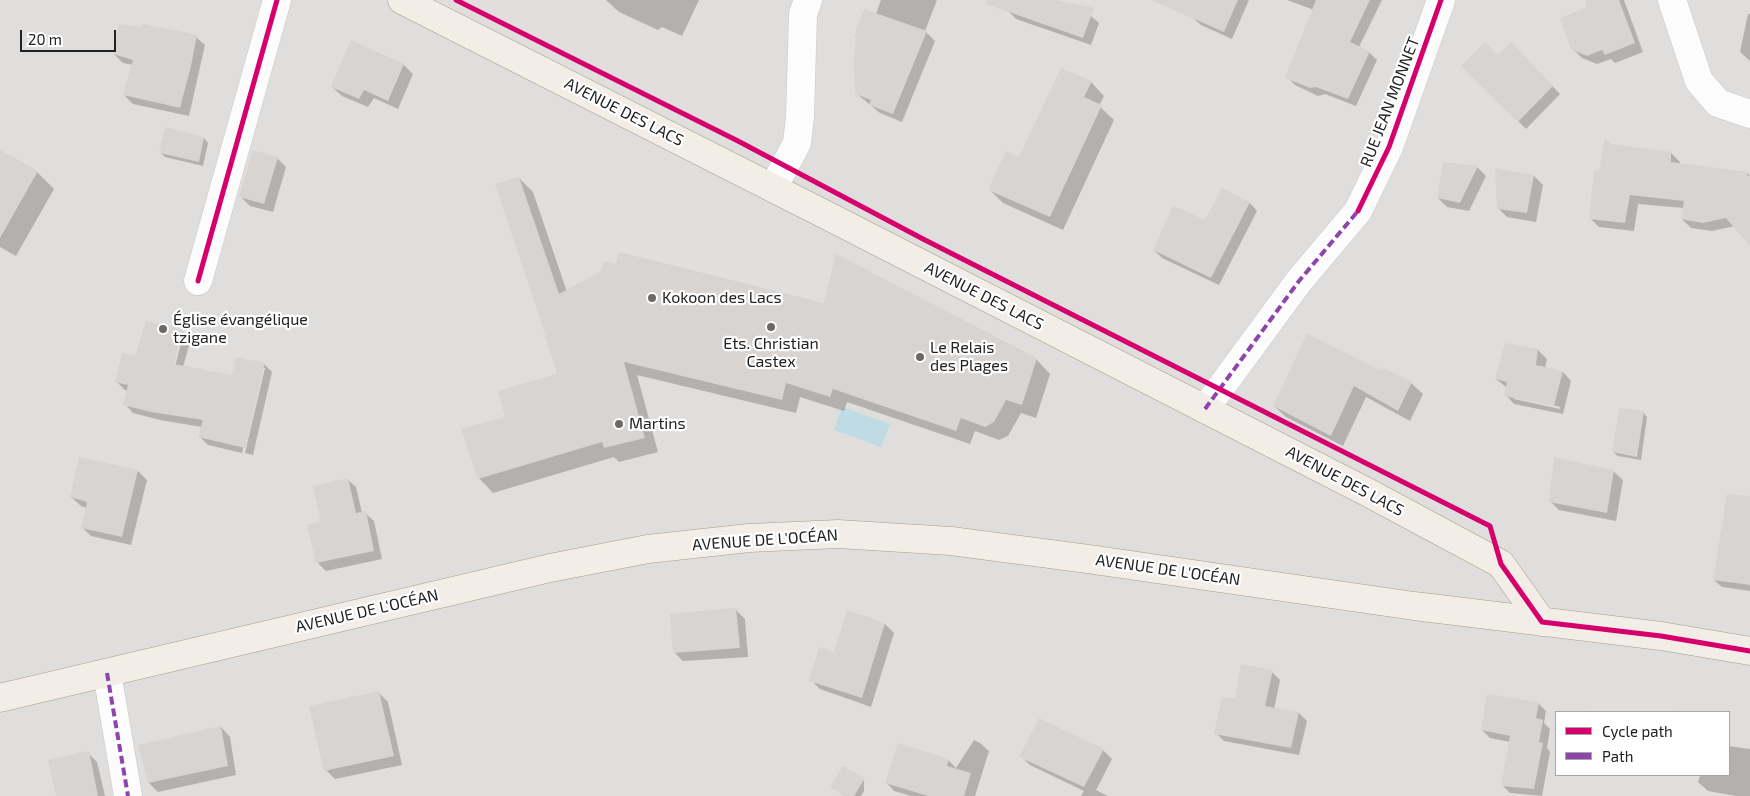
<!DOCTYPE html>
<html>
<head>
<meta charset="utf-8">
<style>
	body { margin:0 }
	#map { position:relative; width:1750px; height:796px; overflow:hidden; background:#f0eeeb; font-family:"Exo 2",sans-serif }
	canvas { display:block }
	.legend { position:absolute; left:1555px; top:711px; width:175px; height:65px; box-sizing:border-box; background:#fff; border:1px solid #a7a7a7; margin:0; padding:6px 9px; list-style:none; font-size:15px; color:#222 }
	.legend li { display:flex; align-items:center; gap:10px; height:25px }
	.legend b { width:25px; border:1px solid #a7a7a7 }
	.scale { position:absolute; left:20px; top:30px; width:96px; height:22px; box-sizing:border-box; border:2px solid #222; border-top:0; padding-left:6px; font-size:15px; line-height:18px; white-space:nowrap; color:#222; -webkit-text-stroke:4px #fff; paint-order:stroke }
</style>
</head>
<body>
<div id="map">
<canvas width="1750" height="796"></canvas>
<ul class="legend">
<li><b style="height:6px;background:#d6006c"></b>Cycle path</li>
<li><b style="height:6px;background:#8e44ad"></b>Path</li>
</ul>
<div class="scale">20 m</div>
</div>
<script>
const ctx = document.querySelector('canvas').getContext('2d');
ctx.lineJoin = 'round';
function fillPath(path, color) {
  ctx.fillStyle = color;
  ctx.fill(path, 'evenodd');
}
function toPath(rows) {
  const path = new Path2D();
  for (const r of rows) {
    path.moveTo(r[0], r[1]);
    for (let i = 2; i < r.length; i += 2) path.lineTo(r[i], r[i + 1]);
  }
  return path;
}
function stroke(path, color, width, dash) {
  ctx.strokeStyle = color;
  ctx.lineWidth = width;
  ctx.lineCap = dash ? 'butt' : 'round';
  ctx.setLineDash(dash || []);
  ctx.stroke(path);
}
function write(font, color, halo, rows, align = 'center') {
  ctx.font = font + ' "Exo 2",sans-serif';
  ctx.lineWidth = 4.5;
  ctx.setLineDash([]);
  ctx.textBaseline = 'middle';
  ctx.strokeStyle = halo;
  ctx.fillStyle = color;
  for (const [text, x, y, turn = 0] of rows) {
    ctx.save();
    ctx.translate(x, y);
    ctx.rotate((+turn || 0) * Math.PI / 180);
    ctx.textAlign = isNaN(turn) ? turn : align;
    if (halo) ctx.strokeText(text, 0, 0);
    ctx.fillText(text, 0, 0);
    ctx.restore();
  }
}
fillPath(toPath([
	[0,0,1750,0,1750,796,0,796],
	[1556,712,1729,712,1729,775,1556,775]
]), '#dfdedc');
fillPath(toPath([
	[588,173,755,215,750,237,796,249,801,240,823,249,806,299,589,246,593,226,579,223],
	[1606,667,1682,683,1671,712,1585,712],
	[1556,773,1556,775,1649,775,1641,796,1545,796]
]), '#e0dfde');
fillPath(toPath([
	[842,407,890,424,881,447,834,430]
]), '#bfdbe3');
fillPath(toPath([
	[606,0,699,0,682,36,662,27,658,30,619,12],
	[881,0,937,0,925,31,935,41,902,122,880,113,857,94,876,14],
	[1012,0,1046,0,1091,16,1099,23,1091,45,1016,19,1008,11],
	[1201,0,1249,0,1232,39,1201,25,1193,18],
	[1287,0,1382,0,1359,47,1369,52,1377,60,1356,106,1325,94,1318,96,1295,85,1287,77,1314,10],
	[1586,0,1624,0,1643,52,1615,63,1611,59,1597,64,1582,58,1572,48,1589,8],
	[1748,14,1750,14,1750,61,1740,52],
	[196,37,205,45,189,116,133,104,124,95,133,65,123,63,114,54],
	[352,42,404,65,413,74,398,109,374,98,368,107,342,96,332,87],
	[1511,44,1560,94,1526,129,1463,66,1498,57],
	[1091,82,1104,96,1099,106,1114,120,1063,230,1003,203,990,190],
	[204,138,208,143,203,166,165,157,160,152],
	[1611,146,1671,153,1680,162,1680,164,1747,173,1750,176,1750,238,1735,226,1712,231,1691,228,1682,219,1684,208,1638,204,1634,231,1599,227,1590,218,1600,172],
	[0,151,37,172,54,189,16,256,0,247],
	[277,158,286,167,273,212,250,206,241,197],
	[1477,167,1486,176,1469,211,1447,207,1438,198],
	[1534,176,1543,185,1536,222,1507,217,1498,208],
	[519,178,533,192,567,292,1036,359,1050,374,1036,418,1021,413,1008,436,999,440,975,431,970,444,847,402,844,411,800,397,796,413,637,375,658,452,619,462,614,457,493,493,479,478,506,418,559,375],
	[1223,189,1250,203,1257,211,1219,285,1162,258,1154,250,1206,221],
	[182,331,191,339,183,367,233,376,264,364,272,372,253,455,245,453,265,368,262,368,242,453,208,445,200,437,202,427,160,420,133,413,125,404,128,391,125,390,116,381,136,357],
	[180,335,183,335,174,371,171,370],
	[1505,344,1538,350,1547,359,1545,368,1563,372,1571,381,1563,414,1514,404,1506,395,1507,388,1496,379],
	[1514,396,1560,407,1560,409,1514,399],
	[1380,371,1411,383,1423,394,1410,421,1366,397,1343,446,1286,417,1274,406],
	[1643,412,1647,417,1641,460,1618,456,1613,452],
	[138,471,147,480,131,545,91,536,82,527,87,508,81,506,71,497],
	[1613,471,1623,480,1616,521,1559,510,1550,501],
	[347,479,356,487,362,513,365,513,374,521,382,559,326,571,317,562,322,522],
	[1750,498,1750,591,1722,587,1714,580],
	[736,610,745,619,748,657,683,661,674,652],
	[885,624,894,633,871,707,820,689,811,680],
	[1272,672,1280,680,1274,709,1299,713,1307,721,1299,755,1224,741,1216,733,1236,700],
	[379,693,388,702,402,765,335,779,326,770],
	[1538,703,1546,711,1544,723,1550,729,1547,748,1550,752,1542,796,1510,793,1503,786,1510,742,1490,738,1482,730],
	[221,727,230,737,236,775,158,792,149,783],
	[974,740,980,743,989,751,975,796,911,796,894,791,886,782,948,760,956,768],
	[1729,746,1750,749,1750,796,1736,796,1708,791,1698,782,1700,775,1729,775],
	[1103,750,1112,759,1096,790,1108,796,1081,796,1084,791,1030,765,1021,756],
	[88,753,97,762,105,796,59,796],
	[859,776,864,781,864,791,861,796,844,796,832,787]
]), '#0003');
fillPath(toPath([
	[987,0,1055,0,1094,8,1083,38,986,4],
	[1151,0,1238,0,1224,32],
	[1316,0,1370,0,1350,42,1370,51,1348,99,1316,87,1310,88,1285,78],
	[1585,0,1619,0,1635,43,1605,55,1602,50,1587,56,1571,49,1560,18,1587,7],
	[864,9,927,31,893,114,869,105,871,100,855,94,854,59,856,38,854,36],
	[119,24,140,27,143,24,197,35,191,66,180,108,123,95,133,60,113,54],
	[351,40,404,64,388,101,364,90,359,99,331,87],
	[1485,42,1498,55,1511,42,1553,86,1518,122,1461,66],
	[1061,68,1092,81,1084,97,1102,105,1050,217,988,190,1006,151,1019,157],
	[165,127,204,137,199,162,159,153],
	[1605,138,1611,144,1671,152,1671,162,1747,172,1747,175,1750,176,1750,246,1726,218,1703,223,1681,219,1684,201,1630,195,1625,223,1589,219,1594,171,1599,171],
	[0,150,38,171,0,238],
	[253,150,278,157,264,204,239,197],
	[1443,162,1478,166,1460,203,1437,198],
	[1495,168,1534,175,1527,213,1497,209],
	[519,177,559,294,601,271,604,261,616,264,619,252,824,303,836,254,1037,358,1022,405,1006,400,994,422,985,427,961,418,956,431,833,389,830,397,786,383,782,400,624,362,645,438,604,448,602,442,478,479,461,429,505,417,498,391,557,374,539,315,495,184],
	[1222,188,1250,202,1211,278,1153,250,1173,206,1205,220],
	[146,321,183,330,174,364,232,375,236,357,265,363,245,448,198,437,203,420,151,412,123,405,128,385,115,382,122,353,135,356],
	[1307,334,1380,370,1381,367,1412,382,1398,411,1354,386,1331,436,1273,406],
	[1505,343,1538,349,1536,365,1563,371,1554,406,1504,396,1507,382,1495,379],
	[1619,408,1644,411,1637,457,1612,452],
	[79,457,138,470,122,537,81,528,87,502,70,497],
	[1554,457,1614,470,1607,513,1549,502],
	[348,478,356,513,366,511,374,551,316,563,307,525,321,521,313,486],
	[1727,494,1750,496,1750,585,1713,580],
	[736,608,740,648,673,653,670,614],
	[847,610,885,623,862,698,809,681,819,647,834,652],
	[1241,664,1273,670,1265,706,1299,712,1291,748,1214,734,1222,697,1235,699],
	[379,691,394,756,324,771,309,706],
	[1487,694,1539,702,1536,718,1543,720,1539,742,1543,743,1534,789,1501,786,1510,736,1481,730],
	[1039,718,1104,749,1084,787,1019,757],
	[221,726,228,766,148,783,138,745],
	[898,743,949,759,947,766,971,773,964,796,928,796,885,783],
	[89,751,98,796,56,796,48,760],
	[843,766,865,778,854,796,844,796,830,787]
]), '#d7d4d2');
const minor = toPath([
	[1672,0,1699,81,1718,103,1750,114],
	[773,188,797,143,800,117,803,14,808,0],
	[198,281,277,0],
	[1205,409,1299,281,1358,211,1389,147,1441,0],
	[107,673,128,796]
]);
const major = toPath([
	[402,0,828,216,1367,492,1501,564,1542,622],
	[0,698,550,568,648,549,749,538,838,534,951,541,1088,559,1414,606,1661,636,1750,651]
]);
stroke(minor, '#c9c8c7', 29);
stroke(major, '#a79c86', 29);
stroke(minor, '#fdfcfc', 28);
stroke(major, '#f3ede7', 28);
stroke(toPath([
	[1205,409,1299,281,1358,211],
	[107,673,128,796]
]), '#8e44ad', 4, [8, 4]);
stroke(toPath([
	[456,0,738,141,923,239,1490,526,1501,564,1542,622,1661,636,1750,651],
	[1358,211,1389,147,1441,0],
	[198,281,277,0]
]), '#d6006c', 5);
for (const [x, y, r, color] of [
	[652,298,5,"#6a6968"],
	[771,327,5,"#6a6968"],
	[163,329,5,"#6a6968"],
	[920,357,5,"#6a6968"],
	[619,424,5,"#6a6968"]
]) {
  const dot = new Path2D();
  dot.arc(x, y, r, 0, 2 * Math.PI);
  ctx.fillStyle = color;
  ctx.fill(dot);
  stroke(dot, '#fff', 2);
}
write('16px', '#222', '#fff', [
	["RUE JEAN MONNET",1390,102,-69],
	["AVENUE DES LACS",624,112,27],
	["AVENUE DES LACS",984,296,27],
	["AVENUE DES LACS",1345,481,28],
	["AVENUE DE L'OCÉAN",765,540,-4],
	["AVENUE DE L'OCÉAN",1168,570,8],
	["AVENUE DE L'OCÉAN",367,611,-13]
]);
write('16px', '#222', '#fff', [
	["Kokoon des Lacs",662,298],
	["Église évangélique",173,320],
	["tzigane",173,338],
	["Ets. Christian",771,344,"center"],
	["Castex",771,362,"center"],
	["Le Relais",930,348],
	["des Plages",930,366],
	["Martins",629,424]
], 'left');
</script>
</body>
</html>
